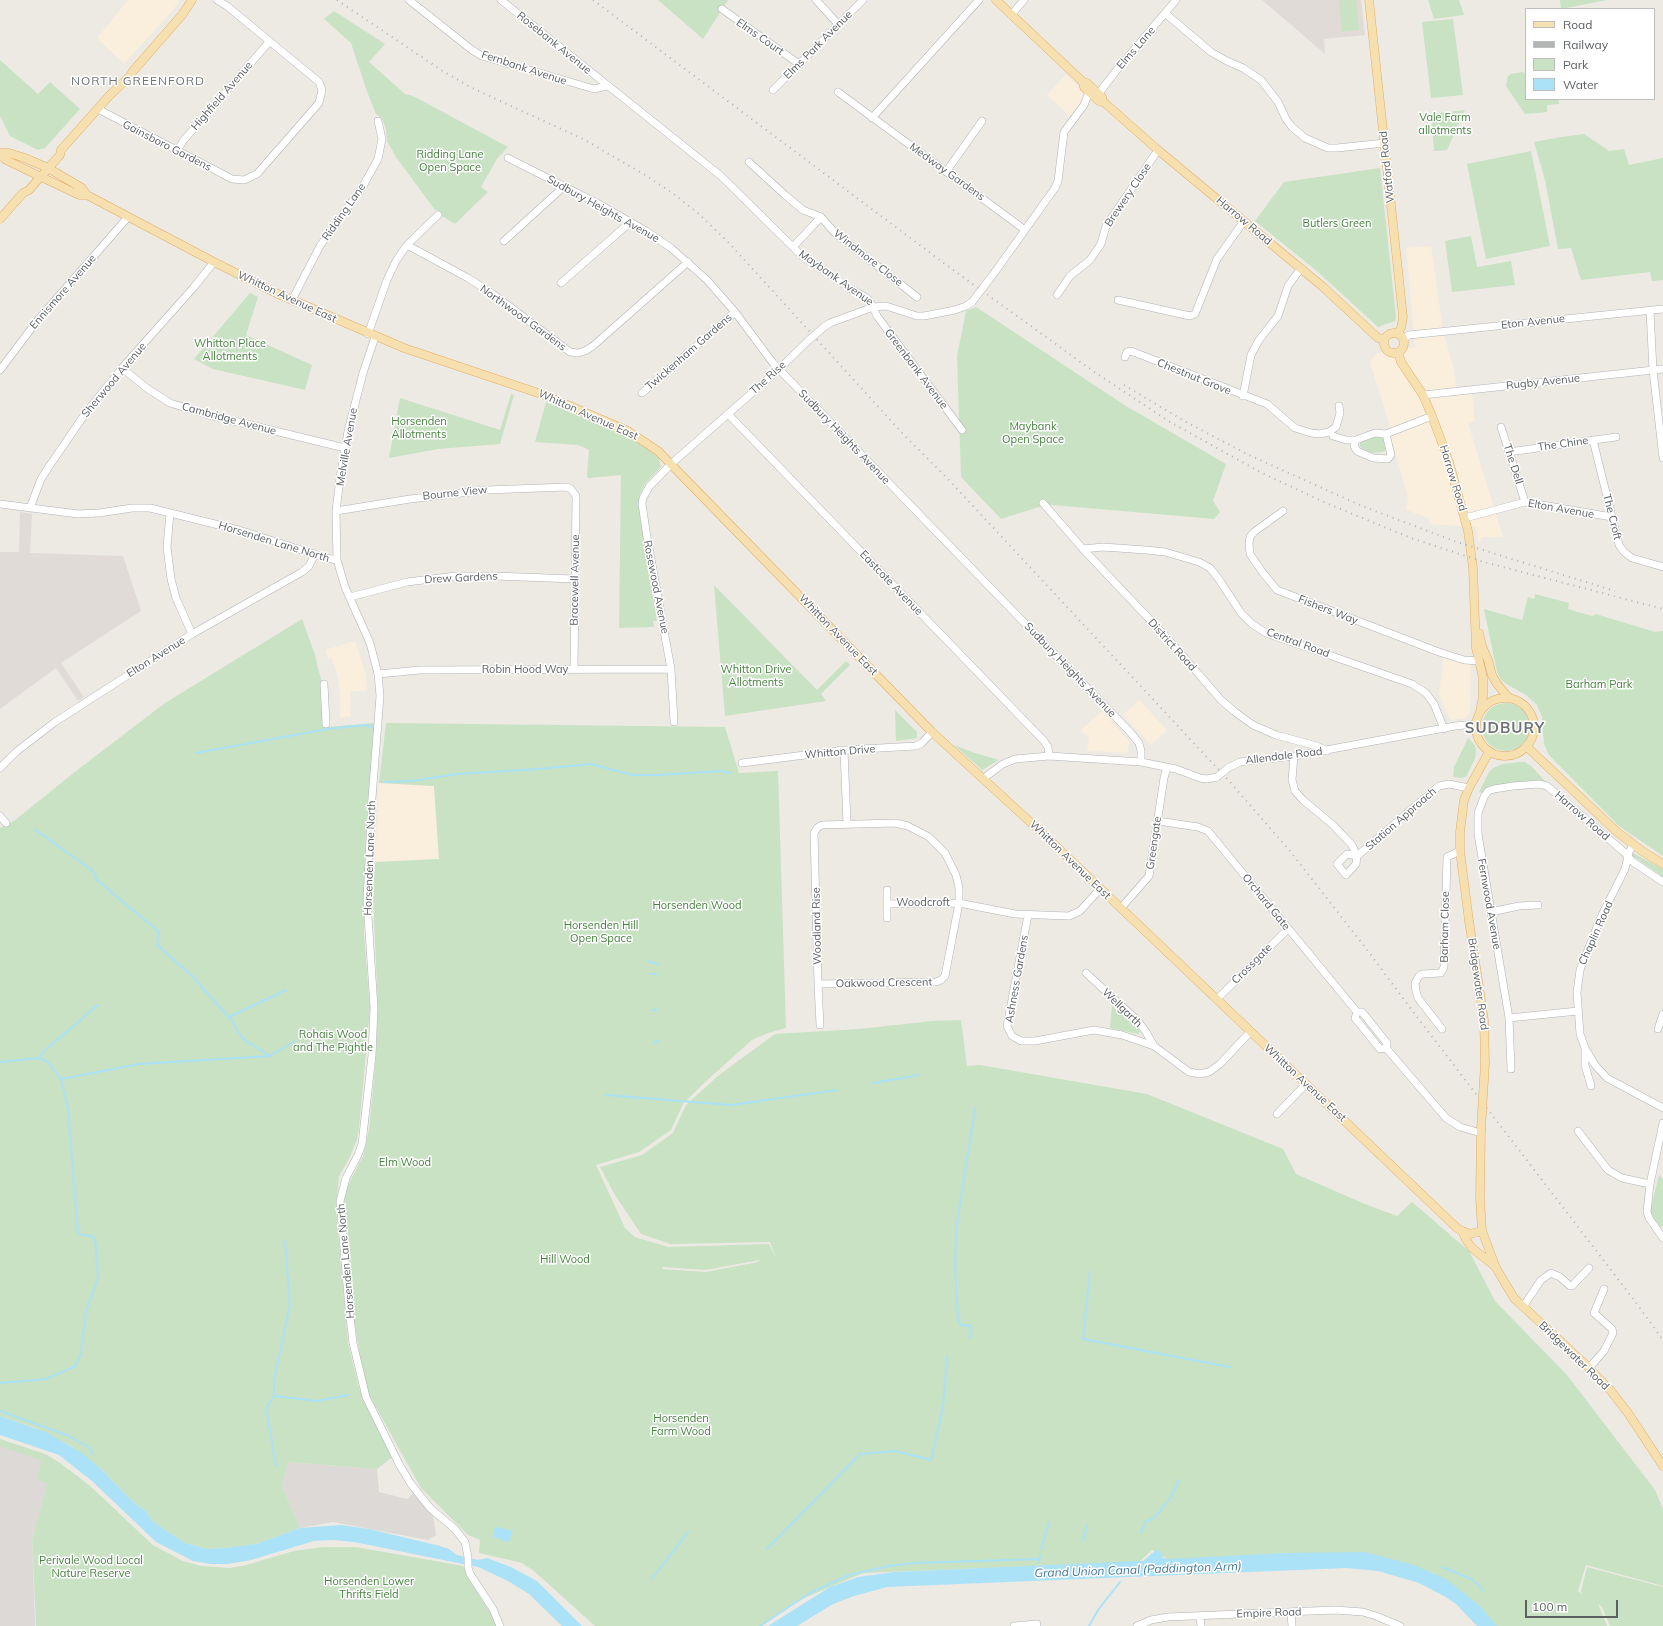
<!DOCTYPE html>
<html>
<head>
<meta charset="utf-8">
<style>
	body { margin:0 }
	#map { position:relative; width:1663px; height:1626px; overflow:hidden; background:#edeae4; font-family:Mulish,sans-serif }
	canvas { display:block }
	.legend { position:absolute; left:1525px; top:8px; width:130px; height:92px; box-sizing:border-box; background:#fff; border:1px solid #bebfc1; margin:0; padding:5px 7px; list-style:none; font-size:12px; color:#5c6063 }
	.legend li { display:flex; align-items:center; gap:8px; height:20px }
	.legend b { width:20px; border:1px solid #bebfc1 }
	.scale { position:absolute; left:1525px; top:1600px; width:93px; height:18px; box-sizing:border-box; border:2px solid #5c6063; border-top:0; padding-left:5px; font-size:12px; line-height:14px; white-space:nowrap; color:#5c6063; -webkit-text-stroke:3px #fff; paint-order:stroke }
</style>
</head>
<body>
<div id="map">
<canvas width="1663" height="1626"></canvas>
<ul class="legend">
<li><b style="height:5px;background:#f7e0af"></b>Road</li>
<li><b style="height:5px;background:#b2b3b3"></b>Railway</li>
<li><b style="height:11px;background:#c8e2c3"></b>Park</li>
<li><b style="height:11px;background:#abe2f7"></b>Water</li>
</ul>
<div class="scale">100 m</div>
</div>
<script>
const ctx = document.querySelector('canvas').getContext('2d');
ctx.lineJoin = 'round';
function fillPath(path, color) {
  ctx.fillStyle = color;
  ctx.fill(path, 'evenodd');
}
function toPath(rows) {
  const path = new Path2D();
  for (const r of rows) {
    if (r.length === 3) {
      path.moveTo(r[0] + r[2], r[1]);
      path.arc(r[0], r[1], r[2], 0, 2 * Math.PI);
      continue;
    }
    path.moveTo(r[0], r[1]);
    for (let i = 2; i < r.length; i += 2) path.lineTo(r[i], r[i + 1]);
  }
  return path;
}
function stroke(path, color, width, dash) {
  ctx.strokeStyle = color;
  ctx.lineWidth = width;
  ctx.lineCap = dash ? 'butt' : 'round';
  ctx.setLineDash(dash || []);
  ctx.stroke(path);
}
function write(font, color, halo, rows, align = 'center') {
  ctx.font = font + ' Mulish,sans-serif';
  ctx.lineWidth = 3;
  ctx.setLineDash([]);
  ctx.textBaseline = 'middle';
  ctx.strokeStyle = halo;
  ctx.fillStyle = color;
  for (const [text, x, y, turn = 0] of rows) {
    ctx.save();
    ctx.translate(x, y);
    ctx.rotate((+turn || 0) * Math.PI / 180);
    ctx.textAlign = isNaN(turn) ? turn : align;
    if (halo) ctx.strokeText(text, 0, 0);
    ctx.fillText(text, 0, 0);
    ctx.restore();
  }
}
fillPath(toPath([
	[128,0,180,0,173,10,124,64,97,38],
	[1066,74,1084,92,1082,101,1070,116,1047,95],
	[1431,246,1443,330,1454,370,1457,393,1472,392,1475,421,1468,423,1503,537,1482,537,1479,544,1476,527,1429,524,1430,519,1405,509,1408,502,1407,494,1390,434,1391,429,1370,362,1377,353,1415,347,1406,248],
	[355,641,366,675,367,690,350,692,351,716,340,718,340,693,338,676,332,659,331,657,328,659,325,650],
	[1444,654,1471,664,1470,711,1466,718,1450,720,1439,694],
	[1139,700,1167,730,1151,745,1123,715],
	[1102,711,1130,742,1127,753,1087,751,1089,738,1081,730],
	[379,783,434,786,439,859,375,862]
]), '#faeedc');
fillPath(toPath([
	[0,1439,45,1454,54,1459,32,1540,35,1626,0,1626],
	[288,1462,377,1469,379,1492,407,1499,413,1493,433,1516,436,1535,428,1540,333,1522,300,1528,282,1486]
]), '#dcd9d6');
fillPath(toPath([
	[1262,0,1361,0,1365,35,1324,39,1325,54],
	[20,512,32,514,30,553,123,556,141,611,61,663,84,697,78,701,56,668,0,709,0,552,19,552]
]), '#e0dbd6');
fillPath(toPath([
	[658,0,728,0,703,39],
	[1339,0,1356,0,1359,30,1342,32],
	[1428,0,1459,0,1464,15,1434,19],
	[1560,0,1607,0,1561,9],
	[334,11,385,44,369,62,405,94,413,96,508,147,497,159,481,187,488,192,455,224,442,216,437,210,435,210,396,157,387,141,386,129,382,118,376,114,368,94,351,43,324,19],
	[1453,19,1463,95,1431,98,1422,22],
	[0,60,38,94,50,82,80,109,45,148,38,150,10,136,0,116],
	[1523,72,1526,75,1526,99,1558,99,1559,104,1547,105,1547,112,1525,114,1506,86,1508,76,1511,74],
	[1465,110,1447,150,1434,151,1431,114],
	[1584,134,1609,151,1624,149,1629,165,1663,158,1663,280,1652,281,1650,272,1581,280,1571,248,1558,249,1545,180,1534,142,1561,137],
	[1531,151,1550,246,1486,259,1467,164],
	[1380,168,1396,317,1395,321,1378,327,1318,272,1255,221,1284,182],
	[1471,236,1477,267,1511,261,1515,285,1452,292,1445,241],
	[250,293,258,297,246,335,312,365,305,390,213,369,194,359],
	[976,307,1126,406,1226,464,1213,501,1220,512,1214,519,1053,505,1039,507,1001,519,961,477,957,356,966,311],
	[511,394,514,395,500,444,438,449,389,458,400,398,500,430],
	[546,402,623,435,644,446,659,458,661,467,645,484,640,494,639,502,645,551,657,621,653,621,654,627,619,628,621,475,588,478,587,476,589,450,578,445,535,442],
	[1375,437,1383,438,1386,450,1383,452,1371,453,1360,447,1360,442],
	[714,585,817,690,846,661,850,665,821,694,826,701,725,716],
	[1535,594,1569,603,1568,609,1592,616,1596,614,1655,632,1663,631,1663,856,1619,826,1549,755,1544,744,1542,717,1537,705,1526,695,1508,685,1501,680,1497,672,1484,609,1522,620,1528,597,1534,599],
	[302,619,314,652,321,679,323,719,326,727,374,723,366,839,364,901,364,934,370,1009,359,1128,357,1139,349,1159,339,1176,336,1208,348,1343,359,1388,392,1457,377,1469,288,1462,282,1486,300,1528,256,1544,240,1547,207,1549,185,1543,152,1521,147,1512,134,1503,100,1468,71,1446,35,1428,0,1416,0,828,14,821,76,771,165,703],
	[1506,727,24],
	[895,710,917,732,917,738,896,741],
	[386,723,725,727,739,773,778,771,786,1028,768,1033,752,1040,704,1083,683,1104,671,1130,639,1152,596,1165,625,1228,635,1237,668,1247,769,1244,776,1259,770,1242,670,1244,641,1234,615,1195,600,1167,642,1155,673,1133,686,1105,719,1075,775,1034,859,1029,932,1021,961,1020,967,1066,980,1065,1147,1094,1283,1149,1296,1174,1365,1204,1397,1216,1412,1202,1469,1251,1495,1301,1567,1375,1655,1490,1663,1509,1663,1586,1586,1565,1578,1591,1582,1594,1581,1591,1587,1567,1663,1587,1663,1626,1610,1626,1602,1607,1598,1604,1607,1626,1493,1626,1481,1607,1433,1573,1384,1558,1172,1562,1152,1550,1139,1562,863,1573,795,1602,762,1626,595,1626,534,1571,522,1563,479,1553,480,1540,468,1535,421,1488,368,1393,360,1355,352,1309,348,1238,343,1208,346,1189,363,1156,369,1130,376,1056,378,1008,373,899,375,862,439,859,434,786,379,783],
	[760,1260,758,1262,706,1272,662,1269,663,1267,706,1270],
	[1468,738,1475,745,1476,751,1475,759,1466,777,1462,778,1453,777,1454,767],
	[954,745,972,752,999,760,982,770],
	[1519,762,1525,762,1531,766,1545,781,1537,781,1489,786,1481,793,1479,792,1489,772,1493,768,1503,764],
	[1633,853,1663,869,1663,877,1633,856],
	[1112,1006,1139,1029,1140,1032,1138,1034,1110,1028],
	[1659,1175,1663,1179,1663,1227,1660,1226,1650,1212],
	[0,1439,45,1454,60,1463,89,1485,153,1545,183,1561,201,1566,230,1568,246,1565,294,1551,323,1547,356,1547,463,1566,482,1600,490,1611,497,1626,36,1626,32,1540,47,1484,37,1478,42,1461,0,1446]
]), '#c8e2c3');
fillPath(toPath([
	[0,1416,48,1433,82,1453,100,1468,134,1503,147,1512,152,1521,185,1543,207,1549,226,1548,256,1544,300,1528,341,1525,369,1529,440,1546,449,1549,457,1555,478,1560,487,1558,511,1567,537,1581,582,1626,562,1626,529,1594,508,1581,478,1567,354,1542,333,1540,314,1541,251,1560,228,1564,211,1564,193,1561,156,1542,92,1481,59,1455,0,1435],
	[497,1527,512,1531,510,1541,507,1542,494,1537,494,1529],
	[1156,1550,1160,1551,1163,1558,1168,1559,1285,1553,1364,1552,1414,1565,1446,1579,1480,1606,1497,1626,1477,1626,1456,1604,1444,1596,1419,1583,1378,1571,1346,1568,887,1587,854,1596,833,1604,797,1626,768,1626,830,1587,858,1577,894,1572,1139,1561,1143,1561]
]), '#abe2f7');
stroke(toPath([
	[196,753,327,729,364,725,370,726,374,728,374,731],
	[385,782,411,781,458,774,538,769,591,764,633,775,659,775,721,771,731,773],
	[34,829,92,870,97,880,159,932,157,945,192,976,232,1021,243,1039,270,1056],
	[648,961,658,964],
	[651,974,656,974],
	[652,1010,657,1010],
	[229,1017,286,990],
	[654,1043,658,1041],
	[0,1062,39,1058,45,1050,98,1005],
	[61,1079,139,1064,270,1056,295,1041],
	[873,1083,919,1075],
	[606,1095,731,1105,837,1090],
	[1090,1272,1083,1339,1230,1367],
	[970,1338,971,1326,961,1325,958,1319,955,1267,956,1230,975,1108],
	[0,1383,47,1379,75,1366,81,1354,86,1311,98,1278,95,1237,78,1234,68,1109,61,1079,48,1062,39,1058],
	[274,1396,316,1401,348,1395],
	[0,1411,69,1436,90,1448,93,1454],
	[276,1466,266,1408,274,1396,274,1380,290,1305,285,1241],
	[1141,1533,1146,1521,1152,1519,1161,1510,1171,1497,1179,1480],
	[1083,1541,1087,1525],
	[767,1549,860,1454,895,1451,931,1460,943,1407,947,1357],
	[1041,1550,1049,1522],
	[1039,1562,1040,1555],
	[1442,1567,1471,1579,1479,1585,1483,1591],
	[651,1580,688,1532],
	[760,1626,810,1593,849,1575,889,1566,913,1563,1039,1559],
	[1089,1626,1098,1610,1120,1582]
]), '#abe2f7', 2);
const minor = toPath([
	[409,0,472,50,482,56,594,89,607,86],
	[501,0,721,176,801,255,851,289,867,298,873,307,877,316,962,430],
	[816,0,838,24],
	[722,9,799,64],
	[1166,14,1211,52,1227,61,1243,68,1261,80,1278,102,1286,119,1292,127,1305,138,1328,148,1337,148,1385,143],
	[1011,15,1024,0],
	[773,90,863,0],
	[838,92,1021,227],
	[1099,93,1116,71,1176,0],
	[98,109,232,179,244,180,257,174,319,103,322,90,319,82,227,6,217,0],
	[872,118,979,0],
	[177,151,183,141,269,42],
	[508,158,597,203,646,231,671,248,707,280,735,312,773,363,1130,732,1139,743,1141,751,1141,762],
	[749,162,785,195,803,210,821,217,835,233,917,297],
	[946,172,982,121],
	[504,241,559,191,562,185],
	[407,245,468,278,493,294,570,352,578,353,585,351,593,346,688,262],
	[793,247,821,217],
	[995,272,1055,188,1058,181,1064,132,1084,105,1089,92],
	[561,283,627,225,629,221],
	[1057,295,1070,276,1090,260,1101,244,1106,226,1158,150],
	[292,300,320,246,363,186,378,159,382,139,378,121],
	[1118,300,1190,316,1195,314,1217,259,1244,221],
	[1650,311,1653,370,1663,458],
	[824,327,830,323,873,307,886,306,917,316,924,316,955,310,966,306,972,302],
	[368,334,387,280,396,261,407,245,438,215],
	[375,337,363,373,348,431,340,478,336,511,337,560,345,587,370,643,378,674,380,696,372,798,367,901,374,1008,372,1055,362,1144,358,1155,346,1178,340,1201,349,1309,353,1343,366,1397,399,1464,411,1484,431,1509,455,1529,465,1542,468,1557,468,1567,470,1574,493,1609,500,1626],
	[1403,339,1409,335,1663,309],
	[1125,357,1127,352,1131,351,1267,404,1295,428,1311,433,1320,434,1329,432,1336,427,1340,413,1339,406],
	[122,368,148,389,170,403,209,415,345,448],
	[0,370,37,321,128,217],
	[642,393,735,312],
	[1423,395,1663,369],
	[1243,396,1251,355,1259,340,1278,316,1288,286,1301,268],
	[728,414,1044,741,1048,747,1049,756],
	[1501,427,1525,502],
	[1333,436,1346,440,1356,440,1375,433,1386,434,1432,416],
	[1356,440,1354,446,1357,451,1373,458,1388,459,1391,455,1386,434],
	[1593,440,1619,545,1624,552,1632,558,1663,567],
	[1509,452,1616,437],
	[1043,503,1083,549,1170,641,1221,700,1235,712,1253,725,1276,735,1317,746,1327,751],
	[0,504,78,514,99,513,132,508,150,508,239,530,326,558,337,560],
	[30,508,41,479,48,468,85,414,122,368,194,287,214,262],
	[336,511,410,499,487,490,567,487,571,489,576,496,574,670],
	[1283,511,1254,532,1250,537,1249,543,1250,554,1263,573,1277,590,1439,652,1464,660,1479,661],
	[170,513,167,547,171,579,176,598,192,634],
	[1465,518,1525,502,1612,517],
	[1083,549,1103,547,1146,550,1165,552,1199,562,1210,568,1218,578,1241,613,1252,624,1266,633,1412,684,1426,693,1434,704,1444,729],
	[350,597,407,582,456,576,495,576,574,579],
	[378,674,420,670,671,669],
	[324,684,326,724],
	[674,722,671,669,647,537,642,504,643,498,649,487,671,464,778,370,810,339],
	[844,750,847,824],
	[1294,756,1292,780,1295,791,1303,800,1333,825,1352,845,1357,856],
	[742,763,844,750,916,746,922,743,932,732],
	[0,768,17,751,55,722,192,634,302,572,309,566,315,554],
	[1228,768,1240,762,1294,756,1455,726,1475,724],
	[984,778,1003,764,1015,759,1049,756,1141,762,1176,769,1200,778,1207,779,1217,777],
	[0,816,6,823],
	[1158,821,1198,827,1208,831,1357,1012,1362,1012,1387,1043,1386,1048,1446,1118,1460,1127,1481,1133],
	[1633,845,1629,852,1625,869,1601,917,1580,970,1577,992,1580,1034,1585,1048,1595,1065,1607,1078,1663,1108],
	[1357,856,1347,854,1337,864,1346,875,1356,864,1357,856,1439,786,1449,784,1469,788],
	[887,890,887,918],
	[887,904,959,903,1015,914,1069,916,1080,911,1100,889],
	[1121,908,1149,876,1164,778,1167,767],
	[1491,912,1519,906,1538,905],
	[1028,915,1007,1026,1012,1036,1021,1041,1035,1041,1094,1030,1122,1035,1154,1046,1189,1072,1200,1074,1209,1072,1220,1064,1250,1032],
	[1086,973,1138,1021,1146,1032,1154,1046],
	[818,984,936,982,941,980,945,976,959,903,959,888,956,875,945,853,929,837,908,826,895,823,822,825,817,828,814,833,818,984,820,1025],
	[1217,999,1288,929],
	[1357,1012,1355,1018,1380,1049,1386,1048],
	[1509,1018,1578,1011],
	[1442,1029,1418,998,1416,991,1415,983,1419,976,1422,974,1441,973,1444,967,1447,857,1460,851],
	[1658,1029,1663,1014],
	[1585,1048,1585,1065,1591,1086],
	[1511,1069,1509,1018,1478,834,1478,813,1484,797,1488,791,1494,789,1513,786,1539,784,1547,786,1624,852,1633,862,1663,882],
	[1277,1114,1306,1084],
	[1663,1123,1650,1184,1647,1212,1649,1218,1663,1238],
	[1578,1131,1608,1170,1622,1178,1650,1184],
	[1523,1307,1541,1280,1551,1273,1560,1277,1570,1286,1572,1286,1589,1268],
	[1589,1368,1604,1351,1613,1333,1612,1329,1594,1313,1604,1289],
	[1291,1613,1292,1626],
	[1200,1616,1201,1626],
	[1014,1626,1037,1624],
	[1137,1626,1151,1620,1168,1617,1335,1610,1363,1612,1376,1616,1400,1626]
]);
const major = toPath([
	[996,0,1083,82,1084,87,1089,92,1099,101,1103,102],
	[1369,0,1403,317,1401,328,1398,333],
	[1083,82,1087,83,1102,97,1103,102,1106,104,1158,150,1323,287,1378,338,1384,340],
	[0,153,9,153,25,158,48,168,82,188,87,195,214,262,276,293,404,348,544,395,628,431,658,451,932,732,1040,831,1457,1228,1462,1231,1470,1234,1482,1231],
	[0,155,6,160,79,195,87,195],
	[0,219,23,193,29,190,35,183,60,155,61,150,109,96,130,76,133,71,182,15,192,0],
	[1394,343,10],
	[1398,352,1401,362,1423,395,1432,416,1449,462,1468,531,1473,568,1476,648,1483,678,1483,696,1480,712],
	[1479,633,1482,646,1488,660,1492,675,1497,684,1509,698],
	[1505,727,29],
	[1526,746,1616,831,1642,851,1663,864],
	[1485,1063,1484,1020,1469,921,1460,851,1460,832,1464,800,1469,788,1489,752],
	[1481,1129,1480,1198,1482,1231,1496,1268,1514,1298,1589,1368,1611,1391,1628,1413,1663,1466],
	[1462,1231,1467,1241,1472,1248,1496,1267]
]);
stroke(minor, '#afb2b5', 8);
stroke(major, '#e4ac67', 9);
stroke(minor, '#fff', 7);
stroke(major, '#f7e0af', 8);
stroke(toPath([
	[337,0,441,70,470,87,585,140,645,175,671,192,699,214,729,243,904,435,946,477,1230,782,1290,851,1368,951,1417,1017,1634,1300,1663,1340],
	[593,0,945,264,1093,371,1170,422,1262,473,1326,503,1411,538,1484,562,1663,609],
	[1124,385,1186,422,1249,455,1362,506,1457,542,1615,591]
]), '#b2b3b3', 2, [1, 5]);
const minorBridge = toPath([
	[972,302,995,272],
	[810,339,824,327],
	[1217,777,1228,768]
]);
const majorBridge = toPath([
	[1481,1129,1485,1063]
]);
stroke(minorBridge, '#afb2b5', 8, []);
stroke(majorBridge, '#e4ac67', 9, []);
stroke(minorBridge, '#fff', 7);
stroke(majorBridge, '#f7e0af', 8);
write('11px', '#5c6063', '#fff', [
	["Elms Court",760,37,35],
	["Rosebank Avenue",554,43,39],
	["Elms Park Avenue",818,45,-45],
	["Elms Lane",1136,48,-49],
	["Fernbank Avenue",524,68,18],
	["Highfield Avenue",222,96,-49],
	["Gainsboro Gardens",167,146,27],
	["Watford Road",1387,167,-96],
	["Medway Gardens",947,172,36],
	["Brewery Close",1128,195,-56],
	["Sudbury Heights Avenue",603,209,29],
	["Ridding Lane",344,212,-55],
	["Harrow Road",1244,221,40],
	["Windmore Close",868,258,38],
	["Maybank Avenue",836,278,35],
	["Ennismore Avenue",63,292,-49],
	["Whitton Avenue East",287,297,25],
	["Northwood Gardens",523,318,36],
	["Eton Avenue",1533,322,-6],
	["Twickenham Gardens",689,352,-41],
	["Greenbank Avenue",916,369,53],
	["Chestnut Grove",1194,377,22],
	["The Rise",768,378,-42],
	["Sherwood Avenue",114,380,-50],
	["Rugby Avenue",1543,382,-6],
	["Whitton Avenue East",588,415,24],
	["Cambridge Avenue",229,419,15],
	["Sudbury Heights Avenue",844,437,46],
	["The Chine",1563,444,-8],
	["Melville Avenue",347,447,-80],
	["The Dell",1513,464,72],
	["Harrow Road",1453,478,73],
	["Bourne View",455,493,-6],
	["Elton Avenue",1561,509,10],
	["The Croft",1612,517,76],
	["Horsenden Lane North",274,542,17],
	["Drew Gardens",461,578,-3],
	["Bracewell Avenue",575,580,-89],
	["Eastcote Avenue",891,583,46],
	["Rosewood Avenue",656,587,79],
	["Fishers Way",1328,610,21],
	["Whitton Avenue East",838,635,46],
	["Central Road",1298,643,20],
	["District Road",1172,645,48],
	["Elton Avenue",156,657,-32],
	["Robin Hood Way",525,670],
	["Sudbury Heights Avenue",1070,670,46],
	["Whitton Drive",840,752,-5],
	["Allendale Road",1284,756,-7],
	["Harrow Road",1582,816,41],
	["Station Approach",1401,819,-41],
	["Greengate",1154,843,-82],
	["Horsenden Lane North",370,858,-88],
	["Whitton Avenue East",1070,860,44],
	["Orchard Gate",1266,902,51],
	["Woodcroft",923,903],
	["Fernwood Avenue",1489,904,80],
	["Woodland Rise",817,926,-91],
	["Barham Close",1445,927,-89],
	["Chaplin Road",1596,933,-66],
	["Crossgate",1252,964,-45],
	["Ashness Gardens",1017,979,-80],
	["Oakwood Crescent",884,983,-1],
	["Bridgewater Road",1478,984,82],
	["Wellgarth",1122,1008,44],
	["Whitton Avenue East",1305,1083,43],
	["Horsenden Lane North",346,1261,-95],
	["Bridgewater Road",1574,1356,44],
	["Empire Road",1269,1613,-2]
]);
write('11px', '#45813d', '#fff', [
	["Vale Farm",1445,118],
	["allotments",1445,131],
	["Ridding Lane",450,155],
	["Open Space",450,168],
	["Butlers Green",1337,224],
	["Whitton Place",230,344],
	["Allotments",230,357],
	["Horsenden",419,422],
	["Allotments",419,435],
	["Maybank",1033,427],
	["Open Space",1033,440],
	["Whitton Drive",756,670],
	["Allotments",756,683],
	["Barham Park",1599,685],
	["Horsenden Wood",697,906],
	["Horsenden Hill",601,926],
	["Open Space",601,939],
	["Rohais Wood",333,1035],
	["and The Pightle",333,1048],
	["Elm Wood",405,1163],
	["Hill Wood",565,1260],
	["Horsenden",681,1419],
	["Farm Wood",681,1432],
	["Perivale Wood Local",91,1561],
	["Nature Reserve",91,1574],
	["Horsenden Lower",369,1582],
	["Thrifts Field",369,1595]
]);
ctx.letterSpacing = '1px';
write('12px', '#6d7375', '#fff', [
	["NORTH GREENFORD",138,81]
]);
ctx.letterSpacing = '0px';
write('italic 12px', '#437997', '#fff', [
	["Grand Union Canal (Paddington Arm)",1138,1570,-2]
]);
ctx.letterSpacing = '1px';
write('bold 15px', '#6d7375', '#fff', [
	["SUDBURY",1505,728]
]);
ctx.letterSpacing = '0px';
</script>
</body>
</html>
